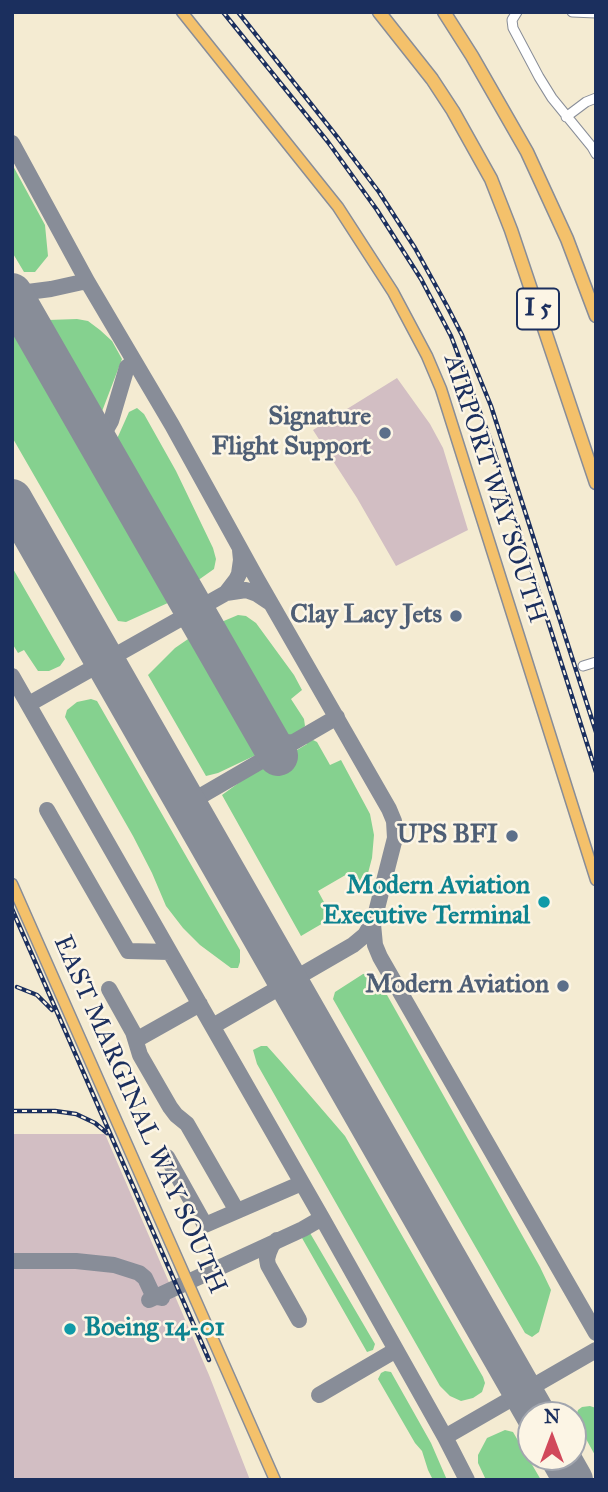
<!DOCTYPE html>
<html>
<head>
<meta charset="utf-8">
<style>
	body { margin:0 }
	#map { position:relative; width:608px; height:1492px; overflow:hidden; background:#f4ebd2; font-family:"IM FELL Great Primer",serif }
	canvas { display:block }
	.frame { position:absolute; inset:0; border:14px solid #1b2f5e; pointer-events:none }
	.north { position:absolute; left:517px; top:1401px; width:70px; height:70px; box-sizing:border-box; background:#fcf5e5; border:2px solid #a2a6af; border-radius:50%; rotate:0deg; font-size:19px; font-weight:700; line-height:28px; text-align:center; color:#1b2f5e }
	.north::after { content:''; display:block; margin:auto; width:24px; height:32px; background:#d1495b; clip-path:polygon(50% 0,100% 100%,50% 72%,0 100%) }
</style>
</head>
<body>
<div id="map">
<canvas width="608" height="1492"></canvas>
<div class="frame"></div>
<div class="north">N</div>
</div>
<script>
const ctx = document.querySelector('canvas').getContext('2d');
ctx.lineJoin = 'round';
function fillPath(path, color) {
  ctx.fillStyle = color;
  ctx.fill(path, 'evenodd');
}
function toPath(rows) {
  const path = new Path2D();
  for (const r of rows) {
    path.moveTo(r[0], r[1]);
    for (let i = 2; i < r.length; i += 2) path.lineTo(r[i], r[i + 1]);
  }
  return path;
}
function stroke(path, color, width, dash) {
  ctx.strokeStyle = color;
  ctx.lineWidth = width;
  ctx.lineCap = dash ? 'butt' : 'round';
  ctx.setLineDash(dash || []);
  ctx.stroke(path);
}
function write(font, color, halo, rows, align = 'center') {
  ctx.font = font + ' "IM FELL Great Primer",serif';
  ctx.lineWidth = 5;
  ctx.setLineDash([]);
  ctx.textBaseline = 'middle';
  ctx.strokeStyle = halo;
  ctx.fillStyle = color;
  for (const [text, x, y, turn = 0] of rows) {
    ctx.save();
    ctx.translate(x, y);
    ctx.rotate((+turn || 0) * Math.PI / 180);
    ctx.textAlign = isNaN(turn) ? turn : align;
    if (halo) ctx.strokeText(text, 0, 0);
    ctx.fillText(text, 0, 0);
    ctx.restore();
  }
}
fillPath(toPath([
	[397,378,430,424,443,448,468,530,396,566,357,498,313,430],
	[12,1134,105,1134,209,1375,250,1480,12,1480]
]), '#d2bec3');
fillPath(toPath([
	[12,164,45,225,48,256,35,272,24,272,12,252],
	[77,319,88,321,100,330,112,341,122,359,101,414,48,320],
	[12,326,170,602,126,622,118,621,12,437],
	[137,408,144,414,176,471,213,548,216,559,214,569,197,581,116,441,129,412],
	[12,567,65,659,60,666,49,671,38,671,24,650,18,653,12,643],
	[238,615,246,616,256,623,294,675,302,690,291,699,304,719,305,726,302,730,286,738,281,733,219,623],
	[191,637,253,747,256,755,218,773,206,776,148,675,175,648],
	[91,699,97,701,240,950,240,962,238,968,231,968,200,945,183,928,166,906,152,873,133,836,65,717,67,710,77,702],
	[313,740,317,742,330,765,341,760,370,814,374,835,372,858,363,892,360,894,349,873,318,891,331,915,330,919,301,936,222,795,262,766,265,770,297,751,297,750,307,744,306,741],
	[372,973,378,979,540,1267,551,1290,539,1332,532,1337,525,1333,333,999,335,992,363,974],
	[261,1046,267,1046,283,1064,345,1136,483,1377,485,1383,482,1392,473,1398,461,1401,450,1396,440,1386,257,1064,253,1050],
	[310,1233,375,1344,373,1350,367,1352,302,1238],
	[385,1371,391,1372,431,1443,447,1480,433,1480,428,1470,422,1451,415,1443,378,1379,381,1373],
	[590,1406,596,1408,596,1457,575,1419,578,1410,582,1407],
	[505,1430,513,1432,541,1480,486,1480,478,1463,478,1455,487,1438]
]), '#85d18f');
stroke(toPath([
	[12,143,87,281,172,425,257,579,389,809,394,821,395,838,373,924,375,945,380,957,596,1333],
	[12,294,51,289,87,281],
	[97,439,103,435,111,421,127,367,134,362],
	[226,593,246,590,257,594,269,602],
	[12,676,322,1218,445,1437,467,1480],
	[29,704,226,593,236,580,239,574,241,560,240,550],
	[264,732,271,740,278,743,293,742],
	[187,804,337,717],
	[47,810,128,951,170,952],
	[109,989,133,1032,140,1055,170,1107,176,1115,187,1124,237,1211],
	[213,1026,353,945,365,935,373,921],
	[136,1040,200,1004],
	[167,1157,205,1225,302,1183],
	[277,1240,272,1245,269,1252,267,1259,268,1265,299,1320],
	[12,1261,76,1261,114,1265,139,1273,145,1278,153,1295,157,1297,162,1298],
	[149,1300,303,1229,322,1218],
	[319,1395,396,1350],
	[445,1437,596,1350]
]), '#888d98', 16);
stroke(toPath([
	[12,293,278,756],
	[12,499,536,1415],
	[560,1457,573,1480]
]), '#888d98', 40);
const minor = toPath([
	[517,12,512,20,513,28,539,77,552,98,592,147,596,154],
	[572,12,596,13],
	[566,117,586,102,596,98],
	[583,666,596,662]
]);
const major = toPath([
	[182,12,338,207,393,292,427,356,441,389,596,880],
	[12,884,275,1480]
]);
const highway = toPath([
	[379,12,432,79,453,111,491,179,511,230,596,483],
	[444,12,472,56,527,152,567,239,596,316]
]);
stroke(minor, '#888d98', 11);
stroke(major, '#888d98', 13);
stroke(highway, '#888d98', 15);
stroke(minor, '#fff', 9);
stroke(major, '#f4c16b', 10);
stroke(highway, '#f4c16b', 12);
const rail = toPath([
	[223,12,328,142,377,210,421,279,451,336,489,436,596,772],
	[238,12,338,138,379,192,415,248,447,306,462,335,491,406,596,732],
	[12,909,209,1360],
	[17,987,37,995,52,1010],
	[12,1111,55,1111,76,1114,95,1123,107,1133]
]);
stroke(rail, '#1b2f5e', 4.5);
stroke(rail, '#fcf5e5', 2, [5]);
for (const [x, y, r, color] of [
	[385,433,7,"#5c6f8a"],
	[456,616,7,"#5c6f8a"],
	[512,836,7,"#5c6f8a"],
	[544,902,7,"#0f9aa8"],
	[563,986,7,"#5c6f8a"],
	[70,1329,7,"#0f9aa8"]
]) {
  const dot = new Path2D();
  dot.arc(x, y, r, 0, 2 * Math.PI);
  ctx.fillStyle = color;
  ctx.fill(dot);
  stroke(dot, '#fcf5e5', 2.5);
}
for (const [x, y, w] of [
	[538,309,42]
]) {
  const box = new Path2D();
  box.roundRect(x - w / 2, y - 20.5, w, 41, 5);
  ctx.fillStyle = '#fcf5e5';
  ctx.fill(box);
  stroke(box, '#1b2f5e', 2);
}
write('bold 24px', '#1b2f5e', null, [
	["I 5",538,309]
]);
write('bold 26px', '#4e5e75', '#fcf5e5', [
	["Signature",371,418],
	["Flight Support",371,448],
	["Clay Lacy Jets",442,616],
	["UPS BFI",498,836],
	["Modern Aviation",549,986]
], 'right');
write('26px', '#1b2f5e', '#fcf5e5', [
	["AIRPORT WAY SOUTH",494,489,72],
	["EAST MARGINAL WAY SOUTH",139,1115,66]
]);
write('bold 26px', '#0d838f', '#fcf5e5', [
	["Modern Aviation",530,887],
	["Executive Terminal",530,917],
	["Boeing 14-01",84,1329,"left"]
], 'right');
</script>
</body>
</html>
